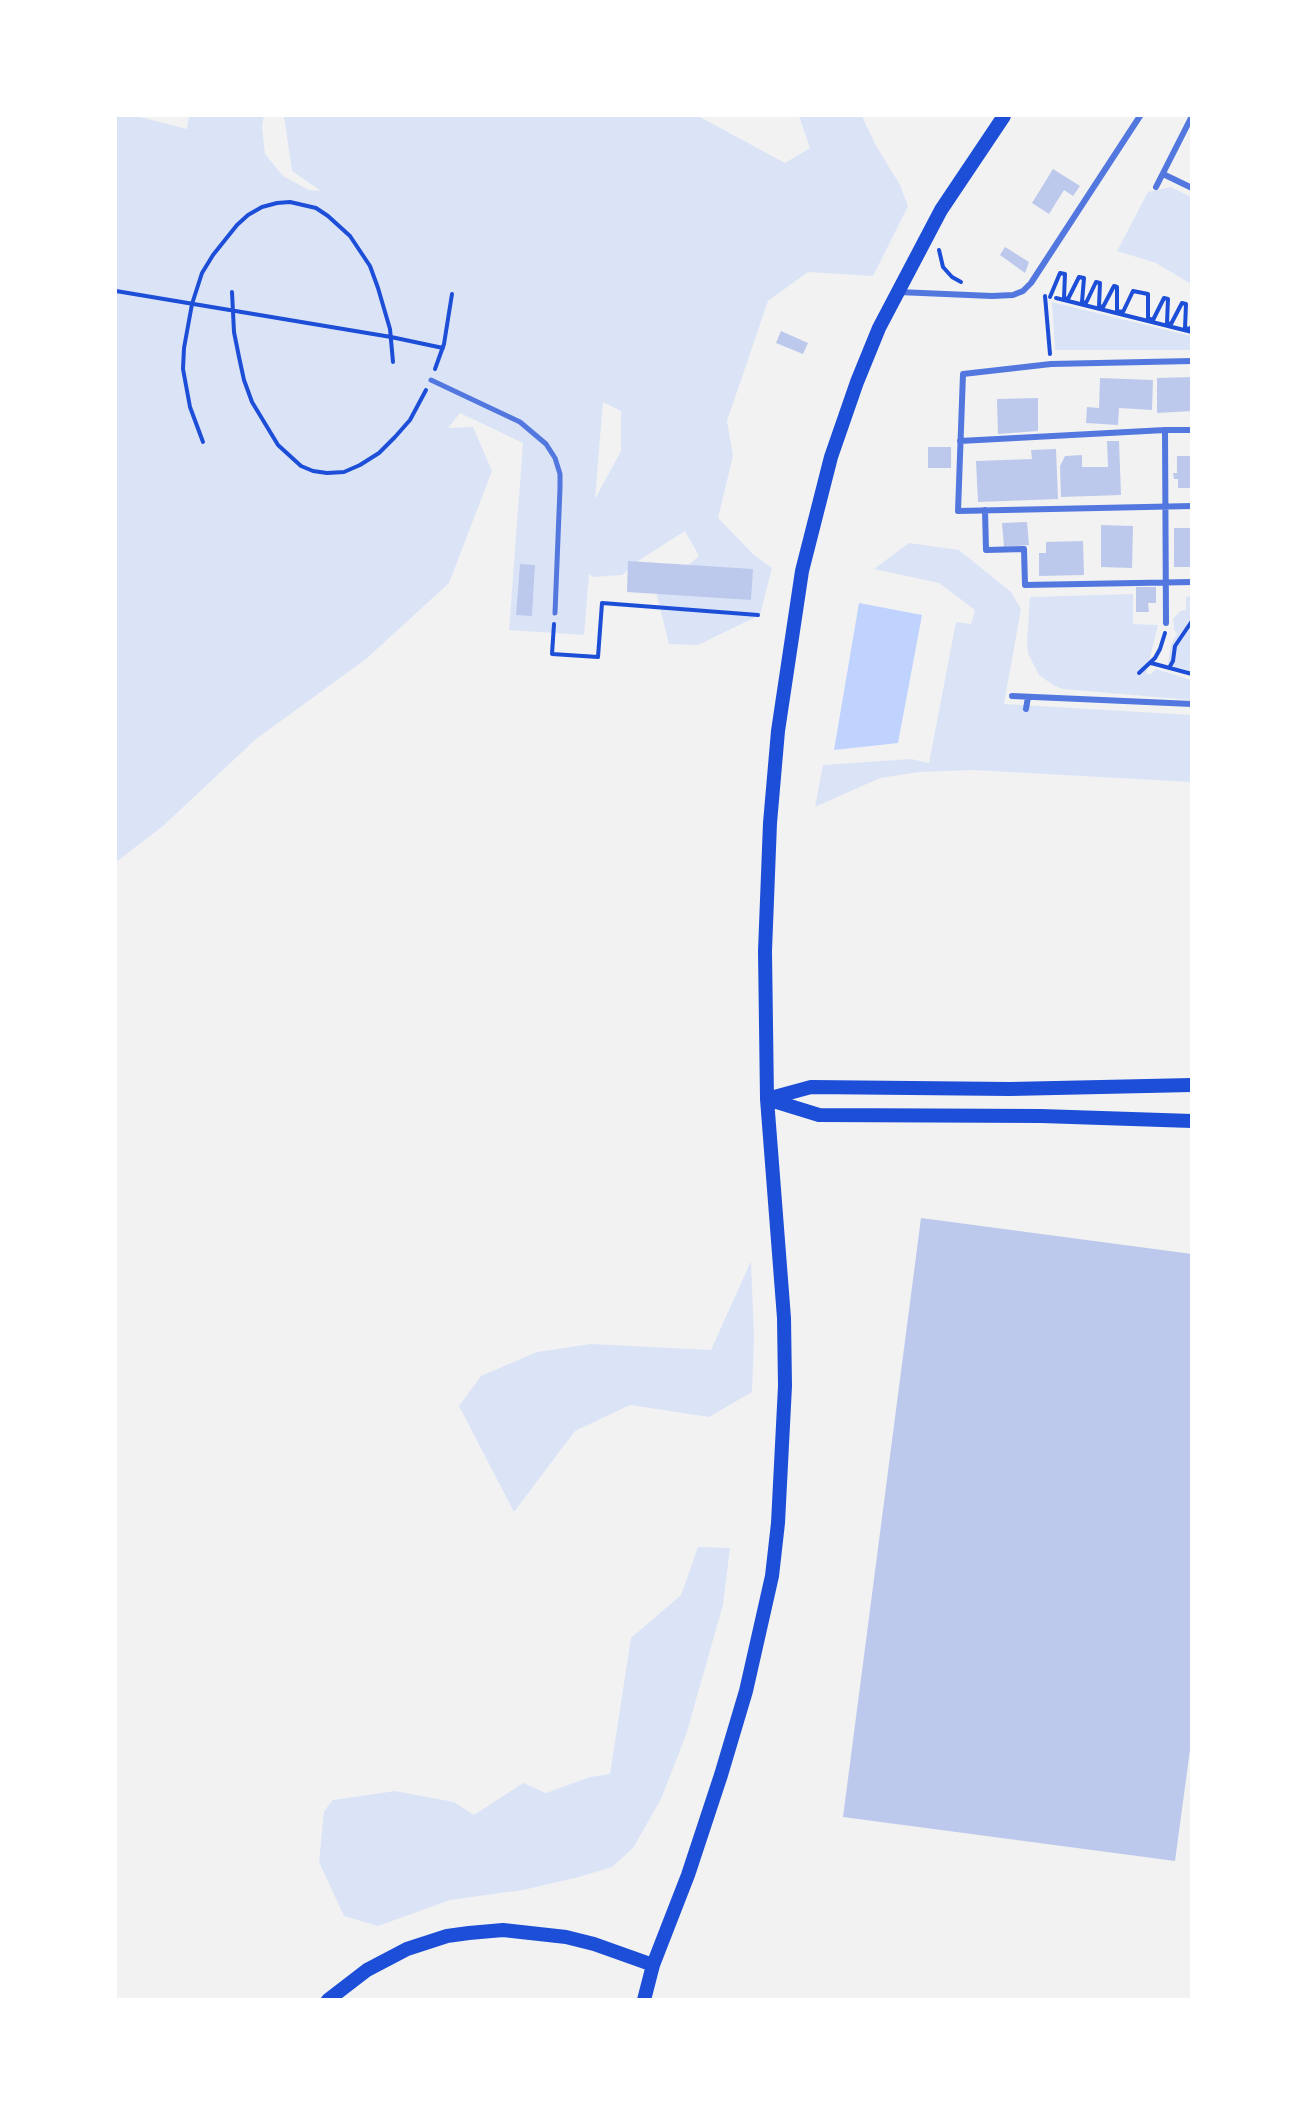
<!DOCTYPE html>
<html>
<head>
<meta charset="utf-8">
<style>
	body { margin:0 }
	#map { position:relative; width:1307px; height:2115px; overflow:hidden; background:#f2f2f2; font-family:Barlow,sans-serif }
	canvas { display:block }
	.frame { position:absolute; inset:0; border:117px solid #fff; pointer-events:none }
</style>
</head>
<body>
<div id="map">
<canvas width="1307" height="2115"></canvas>
<div class="frame"></div>
</div>
<script>
const ctx = document.querySelector('canvas').getContext('2d');
ctx.lineJoin = 'round';
function fillPath(path, color) {
  ctx.fillStyle = color;
  ctx.fill(path, 'evenodd');
}
function toPath(rows) {
  const path = new Path2D();
  for (const r of rows) {
    path.moveTo(r[0], r[1]);
    for (let i = 2; i < r.length; i += 2) path.lineTo(r[i], r[i + 1]);
  }
  return path;
}
function stroke(path, color, width, dash) {
  ctx.strokeStyle = color;
  ctx.lineWidth = width;
  ctx.lineCap = dash ? 'butt' : 'round';
  ctx.setLineDash(dash || []);
  ctx.stroke(path);
}
fillPath(toPath([
	[116,116,136,116,187,129,189,116,264,116,262,126,265,154,283,176,309,190,321,191,292,171,284,116,698,116,785,163,810,148,799,116,862,116,875,144,900,185,908,206,873,276,808,272,768,301,727,421,733,456,718,518,754,555,772,568,760,615,698,645,669,644,656,592,699,556,685,531,641,559,622,575,593,577,589,574,584,635,509,630,523,443,460,413,448,428,473,427,492,471,449,583,366,659,256,739,163,826,116,862],
	[603,402,621,411,621,451,595,499],
	[1171,187,1191,197,1191,284,1156,263,1117,251,1148,192],
	[1052,302,1191,336,1191,350,1055,350],
	[909,543,959,550,1011,592,1021,609,1004,704,1191,715,1191,782,973,770,919,772,880,778,815,807,823,765,911,759,929,763,956,622,971,624,975,610,939,583,874,569],
	[1133,594,1133,624,1158,625,1146,674,1151,674,1156,669,1191,680,1191,700,1063,689,1053,685,1039,675,1028,653,1027,642,1030,597],
	[1191,596,1191,668,1188,660,1191,671,1175,667,1168,663,1171,644,1177,634,1174,629,1173,619,1180,611,1186,610,1186,597],
	[751,1261,754,1339,752,1392,709,1417,630,1405,575,1431,514,1512,459,1406,481,1376,537,1352,591,1344,711,1350],
	[698,1547,730,1548,723,1605,686,1735,661,1799,633,1848,612,1867,579,1877,523,1890,450,1900,378,1926,344,1916,319,1862,324,1811,333,1800,395,1791,454,1802,474,1815,523,1783,546,1793,590,1777,610,1774,631,1638,681,1595]
]), '#dbe4f7');
fillPath(toPath([
	[859,603,922,615,898,743,834,750]
]), '#bfd3fe');
fillPath(toPath([
	[1053,169,1080,186,1073,196,1064,190,1049,214,1032,203],
	[1005,247,1029,262,1025,273,1000,255],
	[781,331,808,343,803,354,776,343],
	[1192,377,1192,411,1157,413,1157,378],
	[1100,378,1153,380,1152,410,1119,408,1118,425,1086,423,1087,407,1099,408],
	[1038,398,1038,431,998,434,997,399],
	[1107,441,1119,441,1121,495,1061,497,1060,466,1065,456,1082,455,1082,467,1108,467],
	[928,447,951,447,951,468,928,468],
	[1056,449,1058,499,978,502,976,461,1032,459,1031,450],
	[1177,456,1192,456,1192,488,1178,488,1178,479,1174,479,1173,473,1177,473],
	[1027,522,1029,545,1004,547,1002,523],
	[1101,525,1133,526,1132,568,1101,567],
	[1174,528,1192,528,1192,567,1174,567],
	[1083,541,1084,575,1039,576,1039,553,1046,553,1046,542],
	[628,561,753,569,751,600,627,592],
	[520,564,535,565,532,616,516,615],
	[1136,587,1156,587,1156,603,1148,603,1149,612,1136,612],
	[921,1218,1192,1254,1192,1735,1175,1861,843,1817]
]), '#bdc9ec');
stroke(toPath([
	[939,250,943,267,952,277,961,282],
	[116,291,391,337,443,348],
	[232,292,234,332,239,357,244,380,252,402,278,445,301,466,313,471,327,473,344,472,360,465,379,453,395,437,410,420,426,390],
	[1045,296,1050,354],
	[1050,297,1060,273,1065,274,1064,298,1068,299,1079,277,1084,278,1082,302,1086,303,1096,282,1100,283,1099,306,1103,307,1114,286,1117,287,1117,311,1123,312,1133,291,1148,294,1148,318,1153,320,1164,298,1168,299,1167,323,1171,324,1182,303,1186,304,1185,328,1190,329,1192,326],
	[1056,298,1192,332],
	[435,369,444,344,452,294],
	[203,442,190,407,183,369,184,348,192,304,202,273,213,255,237,225,248,215,262,207,277,203,290,202,316,208,328,216,350,236,370,266,378,288,390,329,393,362],
	[554,624,552,654,598,657,602,603,758,615],
	[1151,663,1192,674],
	[1169,668,1173,661,1175,646,1192,621],
	[1139,673,1155,658,1160,649,1165,633]
]), '#1d4ed8', 4);
stroke(toPath([
	[431,380,520,422,546,444,555,458,560,474,560,488,555,613]
]), '#5277de', 5);
stroke(toPath([
	[1163,174,1192,188],
	[1156,187,1192,116],
	[898,292,992,296,1013,295,1023,291,1031,283,1140,116],
	[1192,361,1051,364,963,374,958,511,1192,506],
	[960,441,1165,430],
	[985,510,986,550,1024,549,1025,585,1192,582],
	[1166,623,1165,430,1192,430],
	[1012,696,1192,704],
	[1026,709,1028,697]
]), '#5277de', 6);
stroke(toPath([
	[767,1099,819,1115,1041,1116,1192,1121],
	[767,1099,811,1087,1010,1089,1192,1085],
	[328,2000,367,1970,407,1949,447,1936,469,1933,503,1930,566,1937,594,1944,653,1965],
	[644,2000,653,1965,688,1875,721,1775,746,1691,772,1576,778,1523,785,1386,784,1318,767,1099,765,951,770,823,778,731,802,571,831,457,857,382,879,328,941,210,1004,116]
]), '#1d4ed8', 14);
</script>
</body>
</html>
